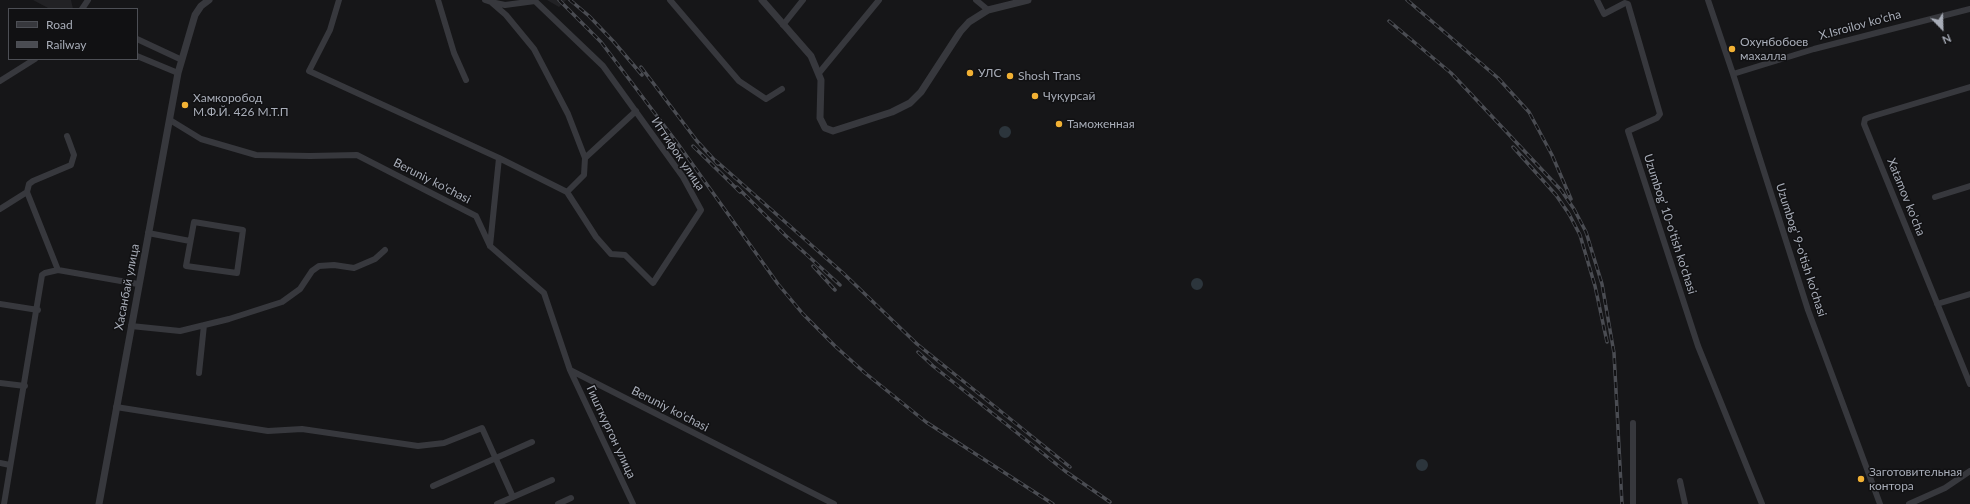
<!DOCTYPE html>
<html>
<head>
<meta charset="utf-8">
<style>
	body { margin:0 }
	#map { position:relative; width:1970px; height:504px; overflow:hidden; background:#161618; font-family:Lato,sans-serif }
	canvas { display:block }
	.legend { position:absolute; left:8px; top:8px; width:130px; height:52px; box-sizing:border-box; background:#111113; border:1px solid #4d4f55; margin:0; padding:5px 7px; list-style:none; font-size:12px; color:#a8adb8 }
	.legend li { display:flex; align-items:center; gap:8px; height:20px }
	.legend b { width:20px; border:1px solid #4d4f55 }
	.north { position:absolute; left:1922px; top:8px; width:40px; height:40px; -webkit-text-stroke:3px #111113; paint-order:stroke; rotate:157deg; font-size:11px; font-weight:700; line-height:16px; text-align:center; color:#a8adb8 }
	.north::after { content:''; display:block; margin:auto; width:14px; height:18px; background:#a8adb8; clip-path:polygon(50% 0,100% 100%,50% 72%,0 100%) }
</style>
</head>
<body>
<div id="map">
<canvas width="1970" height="504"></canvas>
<ul class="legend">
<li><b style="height:5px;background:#37383d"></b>Road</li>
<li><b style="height:5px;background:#4a4c52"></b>Railway</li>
</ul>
<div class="north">N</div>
</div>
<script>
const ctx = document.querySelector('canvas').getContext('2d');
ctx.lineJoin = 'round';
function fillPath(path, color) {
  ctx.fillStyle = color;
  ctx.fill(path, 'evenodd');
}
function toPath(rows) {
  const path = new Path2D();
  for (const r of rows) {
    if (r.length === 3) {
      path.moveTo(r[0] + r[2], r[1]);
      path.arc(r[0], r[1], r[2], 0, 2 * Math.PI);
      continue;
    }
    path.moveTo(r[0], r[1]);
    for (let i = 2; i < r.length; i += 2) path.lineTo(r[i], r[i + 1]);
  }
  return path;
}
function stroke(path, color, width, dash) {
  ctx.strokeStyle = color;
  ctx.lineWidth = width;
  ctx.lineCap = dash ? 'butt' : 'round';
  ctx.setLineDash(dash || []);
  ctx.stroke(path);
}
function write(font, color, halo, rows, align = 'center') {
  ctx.font = font + ' Lato,sans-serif';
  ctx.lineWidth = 3;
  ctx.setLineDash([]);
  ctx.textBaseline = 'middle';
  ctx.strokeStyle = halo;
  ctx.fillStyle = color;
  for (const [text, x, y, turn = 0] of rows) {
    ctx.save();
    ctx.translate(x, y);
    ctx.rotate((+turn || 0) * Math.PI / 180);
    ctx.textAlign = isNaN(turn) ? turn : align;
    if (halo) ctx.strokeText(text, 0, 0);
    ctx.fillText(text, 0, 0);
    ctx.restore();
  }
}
fillPath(toPath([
	[33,0,71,0,73,9,50,9],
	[547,0,566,0,559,7]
]), '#222225');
fillPath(toPath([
	[1005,132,6],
	[1197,284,6],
	[1422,465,6]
]), '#2c353c');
stroke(toPath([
	[339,0,330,30,309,71,499,158,567,192,596,237,611,254,625,255,653,283,701,210,683,177,603,66,535,1,505,5,491,2],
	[438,0,454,53,466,80],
	[485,0,491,2,506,15,534,49,568,114,585,158,584,175,567,192],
	[670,0,739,81,766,99,782,89],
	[976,0,988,10],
	[1597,0,1604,14,1625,3,1628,4,1660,114,1657,118,1628,131,1698,346,1762,504],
	[1708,0,1733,74,1808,310,1880,504],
	[82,9,88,0],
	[783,25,803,0],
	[137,39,182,60],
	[137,56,178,73],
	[819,73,879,0],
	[1733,74,1814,49,1970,9],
	[0,81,35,59],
	[1970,87,1870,117,1865,119,1864,124,1970,384],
	[170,120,201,139,256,155,310,156,357,155,476,216,490,246,544,293,570,370,834,504],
	[585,158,636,111],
	[27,192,29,184,33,181,71,165,74,155,67,136],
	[1935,197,1970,186],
	[0,209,27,192,58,270],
	[194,222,243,230,237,273,186,266,194,222],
	[148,233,190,241],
	[490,246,499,158],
	[0,304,38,310],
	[1937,304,1970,294],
	[131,326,180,331,229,319,282,302,300,289,312,271,319,266,334,265,354,268,375,259,385,250],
	[570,370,633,504],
	[199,373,204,325],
	[0,383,25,386],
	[116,407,268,431,302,429,418,446,444,443,482,428,513,497],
	[0,463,10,465],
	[1680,481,1685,504],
	[433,486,532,442],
	[4,504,42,275,45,273,58,270,138,284],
	[497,504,552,480],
	[558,504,571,498],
	[1633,504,1633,423],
	[1909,504,1945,488,1970,471]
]), '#37383d', 6);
stroke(toPath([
	[762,0,811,56,821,80,820,118,825,128,833,131,892,112,910,103,921,92,960,32,969,22,988,10,1028,0],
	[99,504,178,73,195,15,201,6,209,0]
]), '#37383d', 7);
const rail = toPath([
	[559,0,601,42,678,144,778,284,803,314,835,346,865,373,926,422,1053,504],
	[570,0,589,16,613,41,642,75],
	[1407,0,1498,78,1529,112,1552,155,1571,199],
	[1389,21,1451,73,1469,92,1561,190,1574,209,1586,232,1602,284,1614,353,1622,504],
	[641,67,697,141,718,164],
	[693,146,740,192],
	[1513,147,1556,195,1569,214,1580,235,1595,286,1607,342],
	[715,160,843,273,917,344,1070,467],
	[737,187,785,235,840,285],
	[813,266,835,290],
	[918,352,933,366,1065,471,1110,502]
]);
stroke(rail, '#4a4c52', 3.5);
stroke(rail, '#111113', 2, [6]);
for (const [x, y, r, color] of [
	[1732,49,4,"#f2b134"],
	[970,73,4,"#f2b134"],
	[1010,76,4,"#f2b134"],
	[1035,96,4,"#f2b134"],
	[185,105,4,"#f2b134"],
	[1059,124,4,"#f2b134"],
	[1861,479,4,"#f2b134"]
]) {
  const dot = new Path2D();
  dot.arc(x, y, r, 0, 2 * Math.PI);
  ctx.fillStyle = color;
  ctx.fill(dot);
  stroke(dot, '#111113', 1.5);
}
write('12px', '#a8adb8', '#111113', [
	["X.Isroilov ko'cha",1860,25,-15],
	["Иттифок улица",678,154,56],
	["Beruniy ko'chasi",432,181,27],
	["Xatamov ko'cha",1906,197,68],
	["Uzumbog' 10-o'tish ko'chasi",1670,224,72],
	["Uzumbog' 9-o'tish ko'chasi",1801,250,72],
	["Хасанбай улица",127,287,-79],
	["Beruniy ko'chasi",670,409,27],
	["Гишткургон улица",611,432,65]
]);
write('12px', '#a8adb8', '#111113', [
	["Охунбобоев",1740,42],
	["махалла",1740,56],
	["УЛС",978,73],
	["Shosh Trans",1018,76],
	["Чуқурсай",1043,96],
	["Хамкоробод",193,98],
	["М.Ф.Й. 426 М.Т.П",193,112],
	["Таможенная",1067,124],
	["Заготовительная",1869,472],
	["контора",1869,486]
], 'left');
</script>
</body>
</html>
